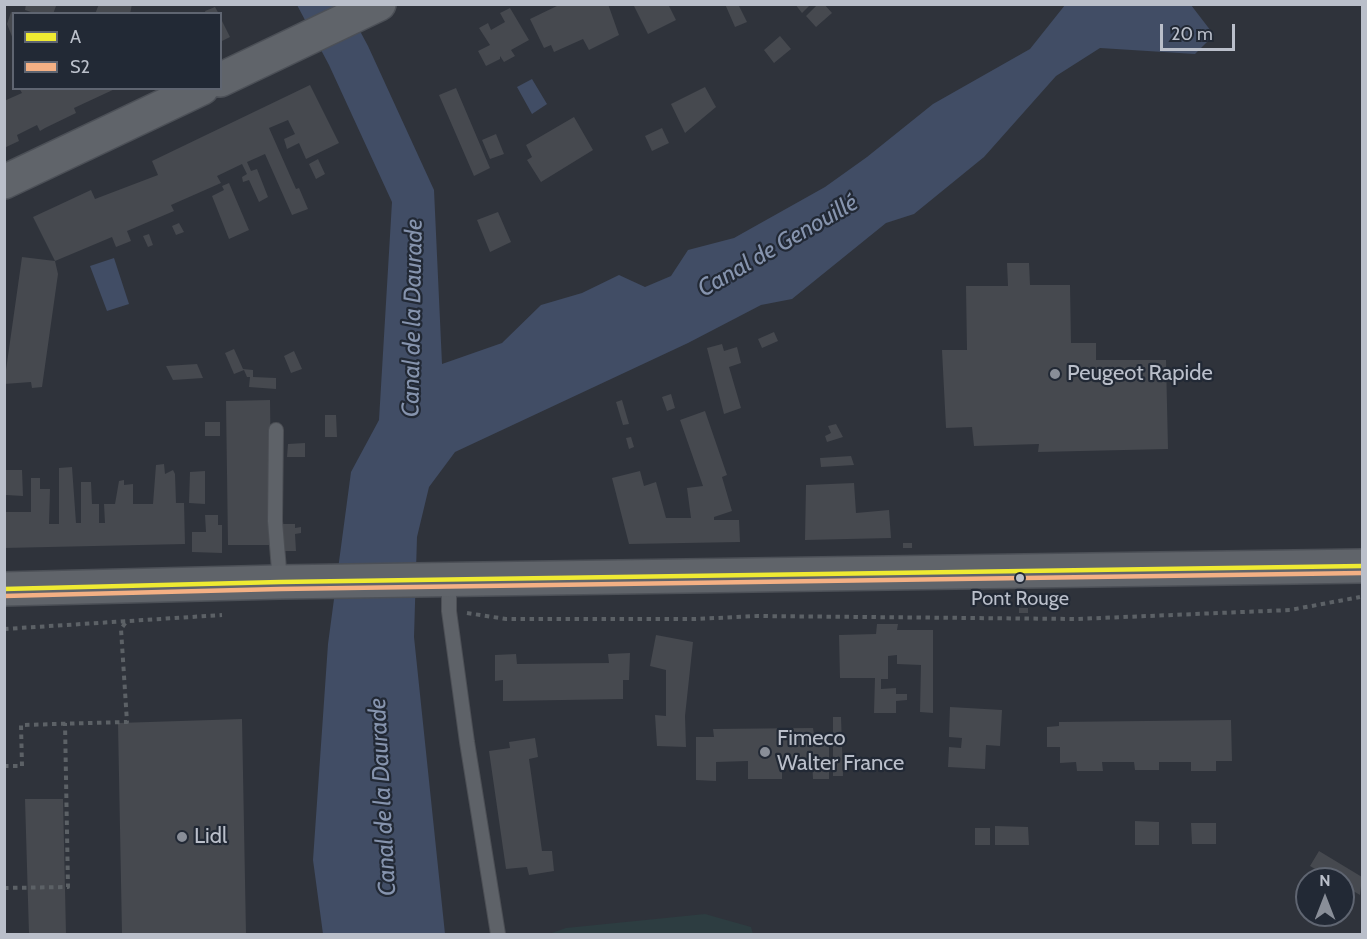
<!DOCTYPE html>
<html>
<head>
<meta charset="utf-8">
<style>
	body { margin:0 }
	#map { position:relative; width:1367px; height:939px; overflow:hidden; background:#2f333b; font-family:Cabin,sans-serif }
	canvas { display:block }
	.frame { position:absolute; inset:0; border:6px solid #babfca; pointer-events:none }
	.legend { position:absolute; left:12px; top:12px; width:210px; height:78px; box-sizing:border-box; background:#222935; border:2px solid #5f6571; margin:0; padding:8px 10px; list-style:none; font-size:18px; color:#babfca }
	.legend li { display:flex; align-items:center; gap:12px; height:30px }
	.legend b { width:30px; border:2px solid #5f6571 }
	.north { position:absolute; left:1295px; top:867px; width:60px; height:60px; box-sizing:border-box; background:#222935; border:2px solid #5f6571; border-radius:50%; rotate:0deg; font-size:16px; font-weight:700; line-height:24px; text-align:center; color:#babfca }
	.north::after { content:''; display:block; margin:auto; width:21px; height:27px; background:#898e98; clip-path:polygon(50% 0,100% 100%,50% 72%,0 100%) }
	.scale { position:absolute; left:1160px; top:24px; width:75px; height:27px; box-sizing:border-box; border:3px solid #babfca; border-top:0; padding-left:8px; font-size:18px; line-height:21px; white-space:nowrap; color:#babfca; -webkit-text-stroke:4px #222935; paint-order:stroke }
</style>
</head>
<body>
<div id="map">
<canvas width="1367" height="939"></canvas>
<div class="frame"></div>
<ul class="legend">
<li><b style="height:8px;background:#efea32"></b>A</li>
<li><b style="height:8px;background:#f4b084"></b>S2</li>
</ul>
<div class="north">N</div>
<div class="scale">20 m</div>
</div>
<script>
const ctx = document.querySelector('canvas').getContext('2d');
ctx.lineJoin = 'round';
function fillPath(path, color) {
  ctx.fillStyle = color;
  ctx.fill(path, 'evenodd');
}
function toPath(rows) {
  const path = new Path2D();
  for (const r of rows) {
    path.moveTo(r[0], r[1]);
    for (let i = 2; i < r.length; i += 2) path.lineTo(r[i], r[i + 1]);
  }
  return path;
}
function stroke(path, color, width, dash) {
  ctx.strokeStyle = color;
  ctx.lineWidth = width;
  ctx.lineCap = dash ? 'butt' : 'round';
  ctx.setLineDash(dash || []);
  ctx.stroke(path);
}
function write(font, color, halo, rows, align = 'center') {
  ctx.font = font + ' Cabin,sans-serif';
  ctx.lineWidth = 4.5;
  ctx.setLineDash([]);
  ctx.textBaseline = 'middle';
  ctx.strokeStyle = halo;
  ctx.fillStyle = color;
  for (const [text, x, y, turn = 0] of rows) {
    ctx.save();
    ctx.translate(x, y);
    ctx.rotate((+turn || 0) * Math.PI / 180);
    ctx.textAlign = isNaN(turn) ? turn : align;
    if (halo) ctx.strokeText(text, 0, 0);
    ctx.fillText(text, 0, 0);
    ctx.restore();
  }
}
fillPath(toPath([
	[705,914,751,927,753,934,549,934,566,928]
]), '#2d3d41');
fillPath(toPath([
	[297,5,346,5,368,46,434,190,442,364,502,343,541,305,582,293,619,275,645,287,671,276,688,250,734,238,825,187,867,157,933,104,1030,49,1065,5,1191,5,1214,35,1195,54,1100,48,1056,76,984,157,914,214,886,223,792,299,761,305,688,343,455,452,429,487,417,537,414,637,445,934,323,934,313,860,328,644,351,472,379,420,392,202,329,65],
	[532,79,547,104,532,114,517,87],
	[114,258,129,304,107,311,90,266]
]), '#414d65');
fillPath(toPath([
	[26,4,51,4,56,6,53,14,37,14,25,10],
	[99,4,132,4,130,14,95,14],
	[561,4,608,4,619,35,589,50,583,39,554,52,551,45,544,48,530,19],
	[633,4,668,4,676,20,648,34],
	[725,4,738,4,747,22,735,27],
	[795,4,811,4,802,13],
	[818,4,824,4,832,13,816,27,806,16],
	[215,7,219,14,206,14,205,11],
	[510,8,529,40,511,50,515,56,504,62,500,56,500,59,486,66,478,51,490,45,479,28,488,23,491,30,505,22,500,13],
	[11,12,14,13,13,39,7,24],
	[220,17,230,37,220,42],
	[780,36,791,49,774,63,764,50],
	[310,85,339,143,306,159,299,143,287,149,284,139,295,134,288,120,269,128,296,189,299,188,308,209,292,215,265,154,247,162,251,171,257,169,268,197,259,202,249,180,243,182,242,177,247,174,242,164,217,176,221,183,171,205,174,211,127,231,131,241,116,247,112,237,55,261,33,217,91,190,95,199,158,175,152,161],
	[705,87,716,107,685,133,671,104],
	[19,88,117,88,74,108,76,113,45,128,40,131,37,125,17,135,19,141,4,148,4,101,22,93],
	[456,88,490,168,474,176,439,95],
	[574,117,593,150,541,182,527,160,532,157,526,145],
	[662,128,669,143,652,151,645,136],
	[496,134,504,154,490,159,482,140],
	[318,159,325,174,316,179,309,164],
	[229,183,249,230,229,239,212,196,224,190,222,186],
	[498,212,511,242,490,252,477,220],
	[179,223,184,232,176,235,172,226],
	[149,234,153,245,148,247,143,236],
	[22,257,55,261,58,274,42,387,32,388,31,382,4,384],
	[1007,263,1029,263,1030,285,1070,285,1071,343,1096,343,1096,360,1166,360,1168,449,1038,452,1039,444,974,446,972,427,946,428,942,350,967,350,966,286,1008,286],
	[774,332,778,341,762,348,758,339],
	[722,344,724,351,737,347,741,363,729,367,741,408,724,414,707,348],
	[234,349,243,369,253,370,253,377,276,378,276,389,249,387,250,377,247,377,244,370,234,374,225,353],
	[294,351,302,369,291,373,284,356],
	[197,364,203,378,173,380,166,366],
	[671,394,675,408,667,411,662,397],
	[270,400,272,545,228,545,226,401],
	[622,400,629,424,623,425,616,402],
	[705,411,727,475,722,477,732,511,714,517,714,520,739,520,740,542,629,544,612,478,640,471,644,486,656,482,666,518,691,518,687,488,703,486,680,420],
	[325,415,336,415,337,437,325,437],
	[205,422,220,422,220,436,205,436],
	[836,424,843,437,827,442,825,436,831,433,828,426],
	[631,437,634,447,629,449,626,438],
	[305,443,305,457,287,457,288,444],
	[851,456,854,465,821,467,820,458],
	[164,464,165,474,173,470,175,474,176,503,184,503,185,544,4,548,4,512,31,512,31,478,40,478,40,489,50,489,49,524,59,524,59,468,72,467,76,523,81,523,81,482,91,482,92,504,99,504,99,523,105,523,104,504,115,504,119,481,124,480,124,485,133,484,133,504,153,504,156,465],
	[5,470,22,470,23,496,6,495],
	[205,471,205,504,189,503,190,472],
	[854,483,856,513,889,510,891,538,805,540,806,485],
	[205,515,218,515,218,525,222,525,222,553,192,552,192,532,206,532],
	[279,524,295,524,295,528,301,527,301,533,295,534,296,551,279,551],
	[903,543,912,543,912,548,903,548],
	[1019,608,1028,608,1028,613,1019,613],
	[877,624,898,624,897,630,933,630,933,713,920,712,921,665,897,664,897,655,888,656,888,679,881,679,881,689,896,688,896,694,907,694,907,700,896,701,896,713,874,713,875,678,840,678,839,635,876,634],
	[656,635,693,642,685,716,686,747,657,746,655,715,666,716,666,670,650,666],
	[630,653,629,680,623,680,623,699,503,701,503,680,495,681,495,655,516,654,517,664,609,663,608,654],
	[950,707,1002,710,1000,746,986,745,985,769,948,767,949,747,961,748,962,738,949,737],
	[833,717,841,717,843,776,833,776],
	[242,719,246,934,122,934,118,723],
	[1231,720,1232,761,1216,761,1216,771,1191,771,1191,762,1159,762,1159,770,1135,770,1134,762,1102,762,1103,771,1077,771,1076,762,1060,763,1060,747,1047,747,1047,727,1059,726,1059,722],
	[813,728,814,734,829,734,829,779,813,779,812,760,782,760,782,779,748,779,748,761,716,762,716,781,696,780,696,737,714,737,713,729],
	[535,738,538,757,529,759,542,851,552,851,554,871,529,875,527,867,506,869,489,751,510,748,509,742],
	[25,799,63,799,66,934,29,934],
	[1135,821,1159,822,1159,845,1135,845],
	[1191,823,1216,823,1216,844,1192,844],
	[995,826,1028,827,1029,845,995,845],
	[975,828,990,828,990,845,975,845],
	[1319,851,1362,877,1360,895,1343,885,1343,879,1332,879,1310,866]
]), '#46494f');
const lane = toPath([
	[276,430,275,521,280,582],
	[449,580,449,611,467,742,498,934]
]);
const primary = toPath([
	[220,80,379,4],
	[4,182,202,88],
	[4,589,280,582,1362,566]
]);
stroke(lane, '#4c4f55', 16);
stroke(primary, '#4c5057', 36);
stroke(toPath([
	[467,613,506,619,696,619,757,616,1077,619,1290,610,1360,597],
	[4,629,222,615],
	[4,766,22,766,21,725,127,722,121,629,126,622],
	[4,888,68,887,65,723]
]), '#5c6166', 4, [4.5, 4.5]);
stroke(lane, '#5e6268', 14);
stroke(primary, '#60646a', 33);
stroke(toPath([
	[4,589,280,582,1362,566]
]), '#efea32', 4.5);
stroke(toPath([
	[4,596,280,589,1362,573]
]), '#f4b084', 4.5);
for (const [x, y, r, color] of [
	[1055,374,6,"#898e98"],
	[1020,578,5,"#babfca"],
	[765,752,6,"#898e98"],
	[182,837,6,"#898e98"]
]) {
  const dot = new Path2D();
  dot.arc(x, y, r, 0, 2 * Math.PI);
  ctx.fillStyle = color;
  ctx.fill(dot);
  stroke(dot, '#222935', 2);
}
write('20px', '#babfca', '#222935', [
	["Pont Rouge",1020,599]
]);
write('22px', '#babfca', '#222935', [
	["Peugeot Rapide",1067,374],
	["Fimeco",777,739],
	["Walter France",777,764],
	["Lidl",194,837]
], 'left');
write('italic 24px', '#8694ae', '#222935', [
	["Canal de Genouillé",778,246,-30],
	["Canal de la Daurade",413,318,-89],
	["Canal de la Daurade",383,797,-93]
]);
</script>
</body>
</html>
